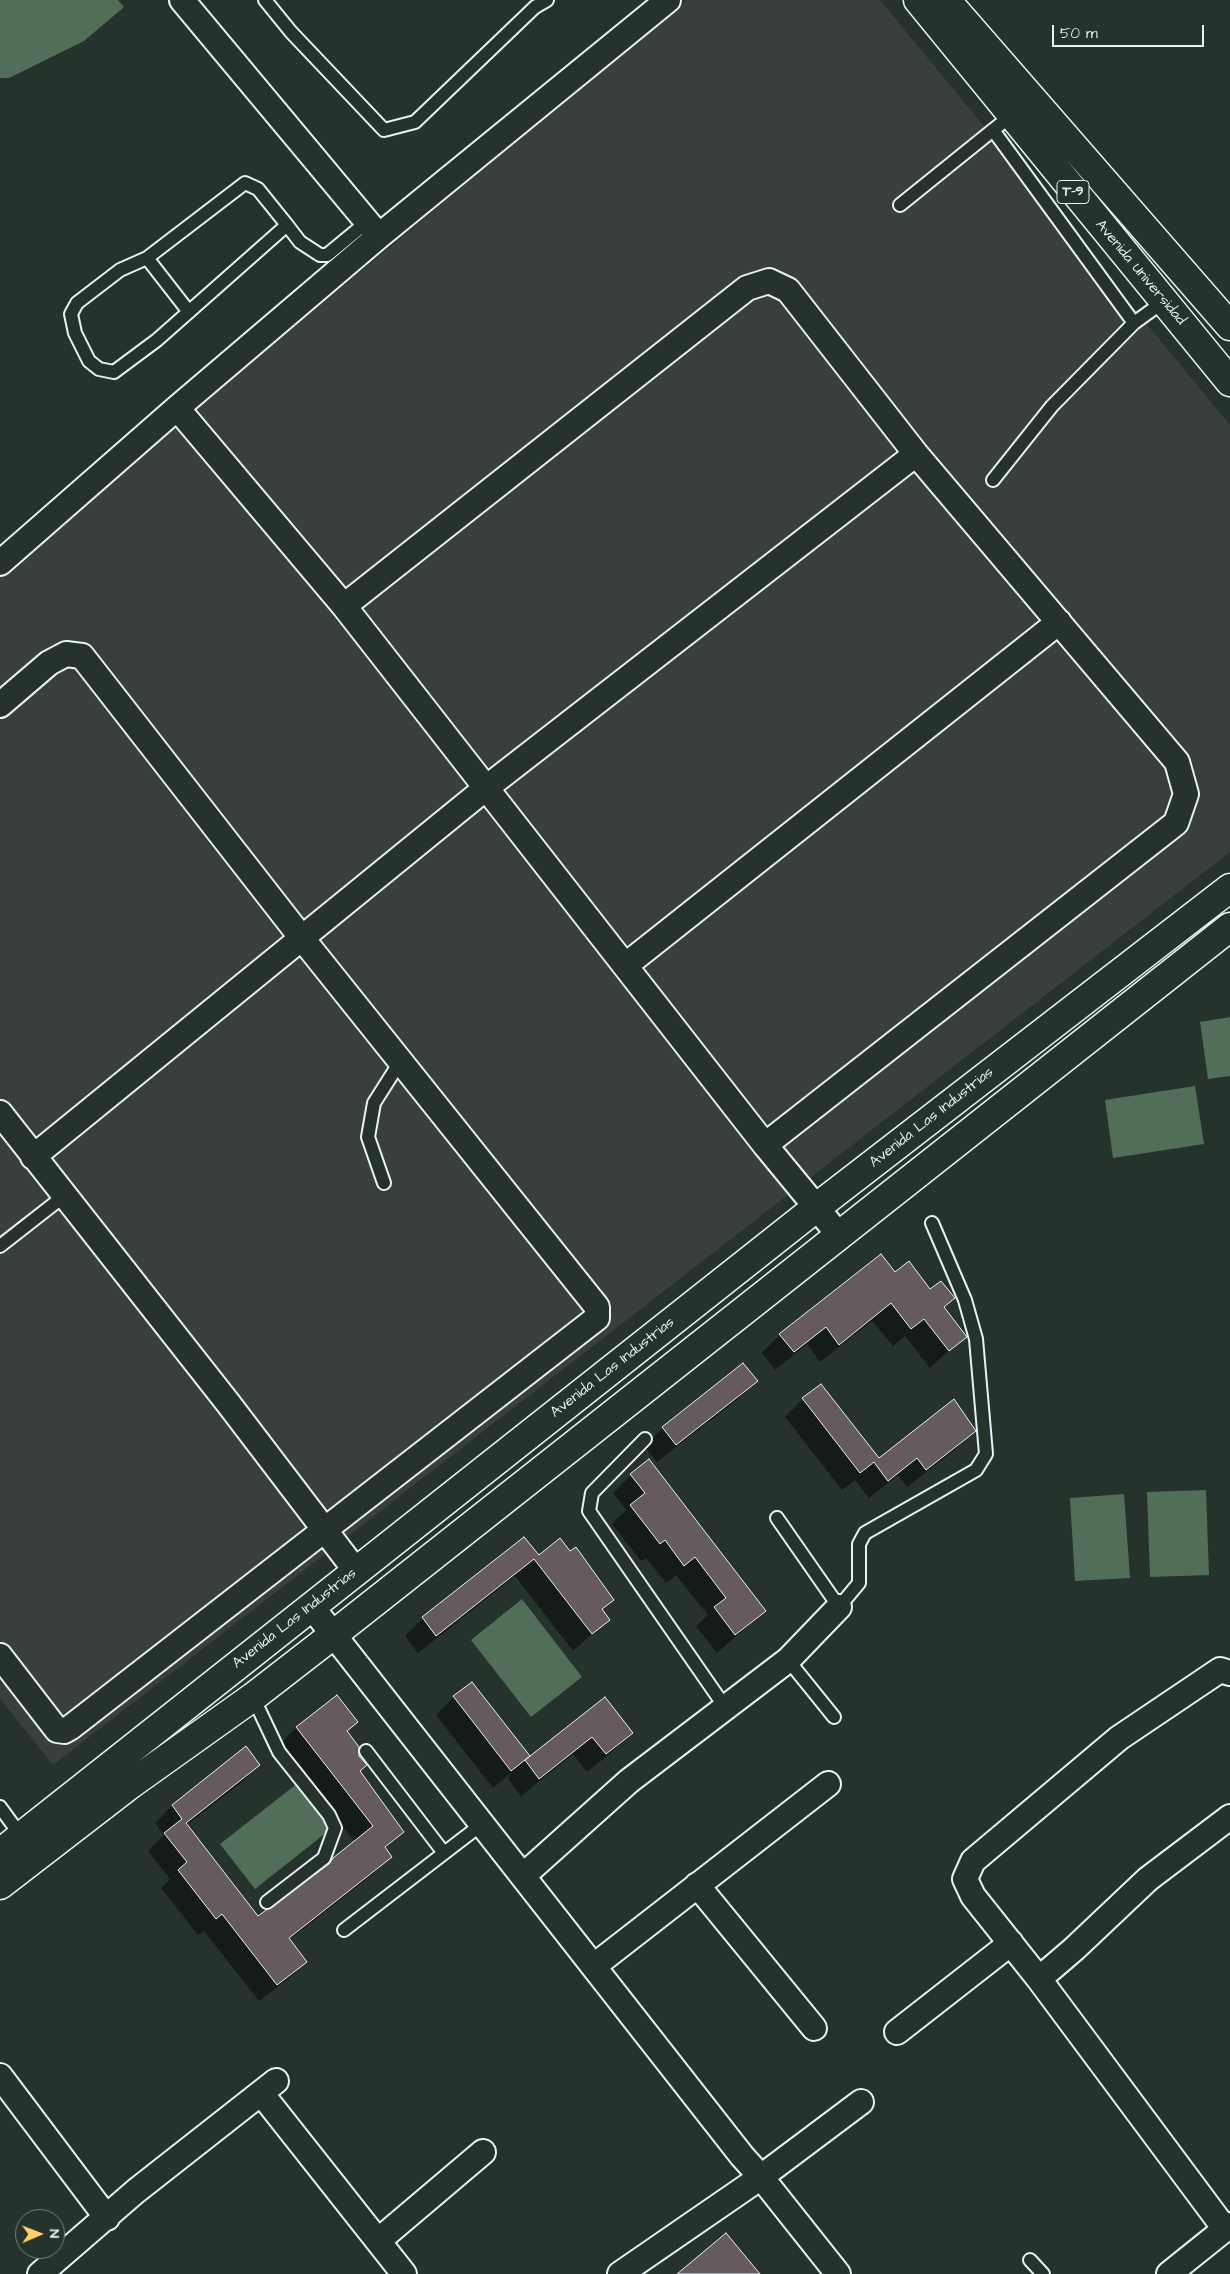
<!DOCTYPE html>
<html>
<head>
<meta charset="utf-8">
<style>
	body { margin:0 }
	#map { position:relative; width:1230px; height:2274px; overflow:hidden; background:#26332d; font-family:"Architects Daughter",sans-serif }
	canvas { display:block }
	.north { position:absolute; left:15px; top:2209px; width:50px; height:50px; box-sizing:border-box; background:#26332d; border:1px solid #747f7e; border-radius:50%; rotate:89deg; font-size:14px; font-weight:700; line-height:20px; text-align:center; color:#e8f1f8 }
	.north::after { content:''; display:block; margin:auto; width:18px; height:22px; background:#ffd166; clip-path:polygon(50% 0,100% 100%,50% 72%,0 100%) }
	.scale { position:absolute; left:1052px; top:25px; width:152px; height:22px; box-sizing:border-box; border:2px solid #e8f1f8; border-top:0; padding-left:6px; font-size:15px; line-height:18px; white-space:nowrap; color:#e8f1f8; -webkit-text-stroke:4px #26332d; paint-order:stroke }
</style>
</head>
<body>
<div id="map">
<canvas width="1230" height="2274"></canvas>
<div class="north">N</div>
<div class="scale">50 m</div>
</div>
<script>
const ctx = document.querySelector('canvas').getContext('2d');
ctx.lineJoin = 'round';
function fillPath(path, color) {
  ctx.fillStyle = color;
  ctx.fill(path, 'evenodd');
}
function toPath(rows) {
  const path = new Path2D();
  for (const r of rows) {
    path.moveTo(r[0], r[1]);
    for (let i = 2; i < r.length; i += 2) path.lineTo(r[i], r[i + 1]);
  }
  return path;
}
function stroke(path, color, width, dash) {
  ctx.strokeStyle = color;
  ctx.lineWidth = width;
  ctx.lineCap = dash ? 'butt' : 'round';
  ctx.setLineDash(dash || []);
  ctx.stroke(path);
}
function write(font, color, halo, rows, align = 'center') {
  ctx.font = font + ' "Architects Daughter",sans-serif';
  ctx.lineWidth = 5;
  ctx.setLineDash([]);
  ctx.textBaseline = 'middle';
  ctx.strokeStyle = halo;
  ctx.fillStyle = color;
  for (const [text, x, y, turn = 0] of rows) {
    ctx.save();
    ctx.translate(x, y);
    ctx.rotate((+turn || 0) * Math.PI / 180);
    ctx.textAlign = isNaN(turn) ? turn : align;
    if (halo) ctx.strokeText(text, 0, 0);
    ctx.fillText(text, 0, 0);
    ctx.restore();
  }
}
fillPath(toPath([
	[686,0,880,0,1230,425,1230,852,53,1765,0,1699,0,572]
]), '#393f3c');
fillPath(toPath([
	[0,0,118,0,124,7,84,41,9,78,0,78],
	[1230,1017,1230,1076,1208,1079,1200,1022],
	[1195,1086,1204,1144,1113,1158,1105,1100],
	[1206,1490,1209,1575,1150,1577,1147,1492],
	[1124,1494,1130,1578,1075,1581,1070,1498],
	[522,1599,582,1677,531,1717,471,1640],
	[298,1783,332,1828,255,1889,220,1844]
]), '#516f58');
fillPath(toPath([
	[895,1274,930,1291,953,1298,943,1308,965,1336,930,1368,905,1336,893,1346,872,1321,820,1362,807,1344,775,1370,762,1353,780,1335],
	[743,1365,756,1381,738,1399,657,1462,644,1446,663,1428],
	[803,1399,878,1460,974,1430,956,1449,907,1487,898,1475,890,1482,876,1463,874,1465,888,1483,869,1498,855,1480,842,1490,785,1417],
	[631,1475,765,1611,717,1653,696,1626,708,1615,676,1575,666,1583,646,1558,641,1561,612,1524,626,1510,613,1493],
	[524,1539,538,1557,612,1599,601,1610,608,1619,573,1651,515,1576,418,1653,405,1636,423,1618],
	[337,1696,357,1722,346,1733,359,1772,403,1831,385,1849,390,1857,373,1874,289,1940,306,1962,288,1979,259,2001,204,1931,198,1935,161,1888,170,1879,148,1851,164,1835,155,1823,172,1806,246,1748,259,1765,242,1782,186,1826,258,1918,320,1873,355,1842,279,1745,296,1728],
	[454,1697,525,1762,605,1699,631,1733,613,1751,587,1772,573,1754,521,1796,508,1779,511,1773,493,1788,436,1715]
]), '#0007');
const building = toPath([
	[881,1254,895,1272,909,1261,930,1289,941,1281,955,1298,944,1307,967,1337,949,1351,924,1319,911,1329,891,1303,839,1345,826,1327,794,1352,779,1334,881,1254],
	[743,1363,758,1381,676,1445,662,1427,743,1363],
	[821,1384,879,1458,954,1399,976,1431,926,1470,917,1458,888,1481,874,1462,860,1473,802,1398,821,1384],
	[649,1459,766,1611,735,1635,714,1607,726,1598,695,1557,684,1566,665,1540,660,1544,630,1505,645,1493,630,1474,649,1459],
	[524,1537,539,1555,560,1538,570,1551,576,1547,614,1600,602,1609,610,1620,592,1634,534,1559,436,1636,422,1617,524,1537],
	[472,1682,530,1756,511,1771,453,1696,472,1682],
	[337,1695,358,1722,347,1731,359,1747,359,1756,367,1765,360,1771,404,1832,385,1847,392,1857,289,1938,307,1962,277,1985,222,1914,216,1919,178,1870,187,1862,164,1833,182,1819,172,1805,246,1746,260,1765,186,1823,258,1916,329,1864,333,1858,373,1826,296,1727,337,1695],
	[605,1697,633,1733,606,1754,592,1737,539,1779,525,1760,605,1697],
	[726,2233,760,2274,677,2274,726,2233]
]);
fillPath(building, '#655a5e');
stroke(building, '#e8f1f8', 1);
const lane = toPath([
	[265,0,291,32,384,130,415,122,535,7,547,0],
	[1012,115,993,130,1134,323],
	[900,205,993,130],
	[287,225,157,340,114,372,99,369,89,361,75,333,71,314,77,303,120,270,147,258,245,183,258,189,287,225,300,242,320,255,327,255,367,222],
	[147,258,189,312],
	[993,480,1052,406,1134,323,1163,302],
	[384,1183,368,1137,374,1103,400,1062],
	[0,1246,64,1196],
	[645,1439,592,1493,589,1511,725,1707],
	[777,1518,839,1607,859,1583,859,1544,865,1533,976,1470,986,1454,976,1339,965,1300,932,1223],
	[788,1660,834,1717],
	[253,1697,279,1752,329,1815,335,1828,324,1858,267,1902],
	[366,1751,444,1853],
	[0,1807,21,1836],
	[344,1930,482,1824],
	[1030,2260,1043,2274]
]);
const street = toPath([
	[182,0,379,236],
	[177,408,344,606,765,1145,839,1235],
	[0,563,177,408,379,236,668,0],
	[344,606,747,288,769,281,788,290,916,454,1177,762,1186,794,1176,823,765,1145],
	[0,705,49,663,66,654,82,656,301,937,597,1307,597,1318,71,1727,64,1731,57,1730,0,1656],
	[626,965,1059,622],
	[0,1113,228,1403,356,1571],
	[33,1157,486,788,916,454],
	[311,1606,742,2156,761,2177,838,2274],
	[524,1875,629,1781,788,1660,839,1607],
	[697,1885,814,2028],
	[594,1966,828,1784],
	[1039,1979,1074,1949,1148,1879,1230,1817],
	[897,2032,1011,1943],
	[0,2076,107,2218],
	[261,2093,404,2274],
	[1225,2229,1039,1979,973,1896,965,1879,973,1861,1119,1738,1220,1670,1230,1673],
	[378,2241,483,2152],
	[40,2274,136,2191,276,2081],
	[620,2274,761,2177,861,2102],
	[1169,2274,1230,2225]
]);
const secondary = toPath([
	[0,1853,817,1207,1230,888],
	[0,1885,131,1784,253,1697,333,1635,1230,927]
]);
const primary = toPath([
	[918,0,1230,382],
	[946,0,1230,326]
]);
stroke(lane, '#e8f1f8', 16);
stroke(street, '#e8f1f8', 28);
stroke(secondary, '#e8f1f8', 31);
stroke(primary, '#e8f1f8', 31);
stroke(lane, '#26332d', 12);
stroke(street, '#26332d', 24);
stroke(secondary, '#26332d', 28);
stroke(primary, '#26332d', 28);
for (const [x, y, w] of [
	[1073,192,32]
]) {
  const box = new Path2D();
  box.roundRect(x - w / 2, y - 11.5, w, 23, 4);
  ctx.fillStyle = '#26332d';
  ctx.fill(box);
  stroke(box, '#e8f1f8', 1);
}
write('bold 14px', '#e8f1f8', null, [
	["T-9",1073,192]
]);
write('15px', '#e8f1f8', '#26332d', [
	["Avenida Universidad",1140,273,50],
	["Avenida Las Industrias",932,1118,-38],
	["Avenida Las Industrias",613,1368,-38],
	["Avenida Las Industrias",295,1619,-38]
]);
</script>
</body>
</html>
